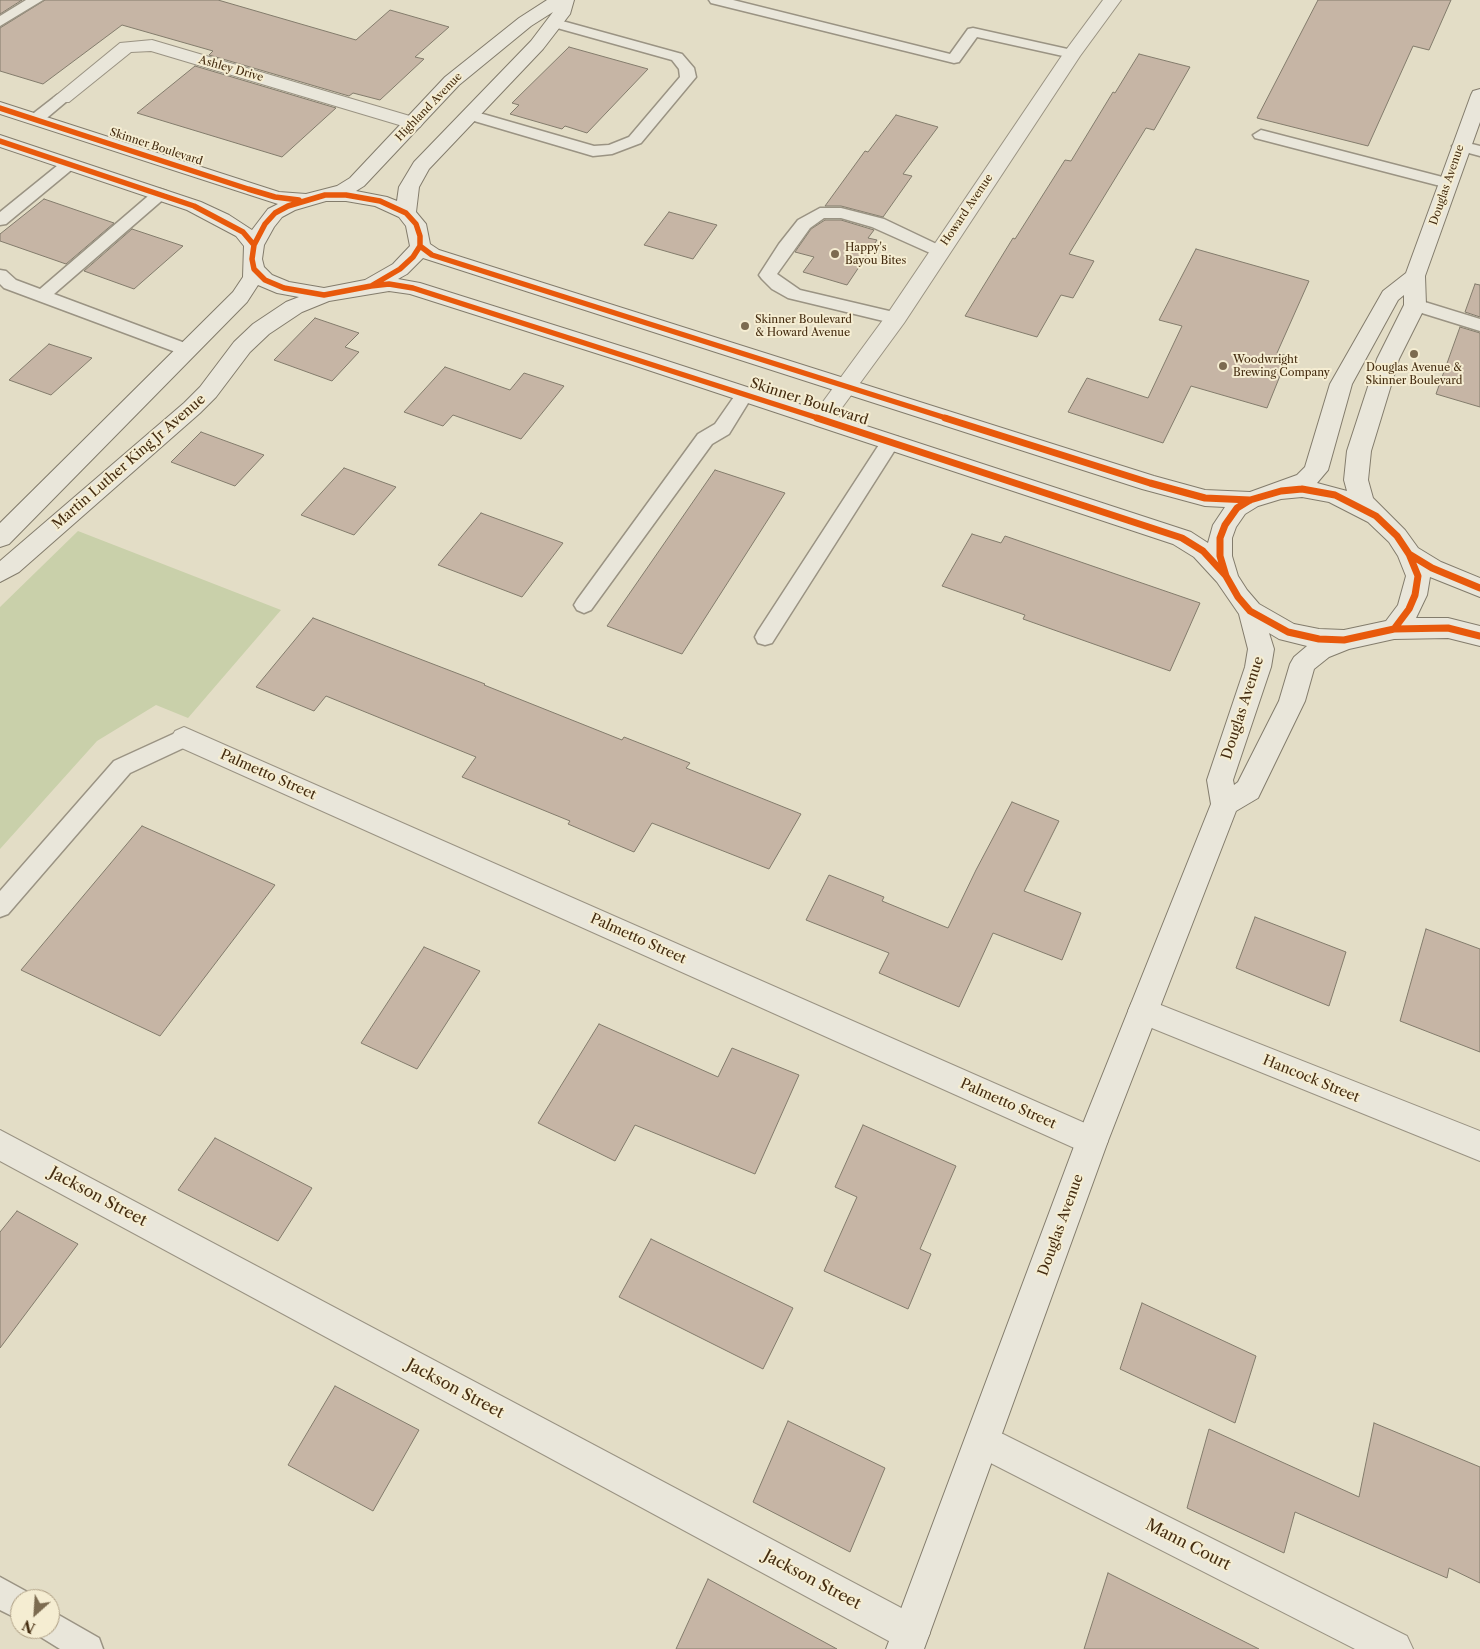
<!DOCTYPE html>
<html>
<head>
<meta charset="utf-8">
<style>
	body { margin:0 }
	#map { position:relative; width:1480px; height:1649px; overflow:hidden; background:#e3ddc6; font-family:"Libre Caslon Text",serif }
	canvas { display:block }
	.north { position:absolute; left:10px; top:1589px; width:50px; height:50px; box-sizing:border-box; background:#f5edd2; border:1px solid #afa085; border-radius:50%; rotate:206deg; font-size:14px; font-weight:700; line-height:20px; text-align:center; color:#452d11 }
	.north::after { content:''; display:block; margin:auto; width:18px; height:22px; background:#7c6b50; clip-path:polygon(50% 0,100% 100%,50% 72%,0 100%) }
</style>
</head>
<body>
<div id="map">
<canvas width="1480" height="1649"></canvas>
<div class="north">N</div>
</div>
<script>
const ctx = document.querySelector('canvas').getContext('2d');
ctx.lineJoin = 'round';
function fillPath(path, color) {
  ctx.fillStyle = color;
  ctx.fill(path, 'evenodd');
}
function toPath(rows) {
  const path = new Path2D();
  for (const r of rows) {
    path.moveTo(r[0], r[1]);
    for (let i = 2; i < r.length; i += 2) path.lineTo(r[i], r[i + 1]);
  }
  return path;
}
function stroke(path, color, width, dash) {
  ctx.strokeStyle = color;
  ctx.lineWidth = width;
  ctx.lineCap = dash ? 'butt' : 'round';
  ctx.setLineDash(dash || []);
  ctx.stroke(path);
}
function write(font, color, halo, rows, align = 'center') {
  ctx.font = font + ' "Libre Caslon Text",serif';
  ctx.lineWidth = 4;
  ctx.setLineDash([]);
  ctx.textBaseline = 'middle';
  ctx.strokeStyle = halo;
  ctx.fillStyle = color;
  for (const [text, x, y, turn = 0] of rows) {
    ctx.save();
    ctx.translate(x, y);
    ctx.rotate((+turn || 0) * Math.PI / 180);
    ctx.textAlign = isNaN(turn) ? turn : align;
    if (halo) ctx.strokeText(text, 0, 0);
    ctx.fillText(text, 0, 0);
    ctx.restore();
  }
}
fillPath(toPath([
	[78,531,281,610,188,718,156,705,97,741,0,849,0,607]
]), '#c9d0aa');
const building = toPath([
	[0,0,22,0,0,14,0,0],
	[45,0,218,0,356,40,390,10,449,27,415,57,424,59,380,100,353,93,349,96,209,55,213,51,122,25,43,84,0,71,0,28,45,0],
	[1318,0,1451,0,1429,50,1413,46,1368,146,1257,118,1318,0],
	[569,47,648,69,587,133,565,126,562,129,510,114,519,105,512,103,569,47],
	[1139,54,1190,67,1154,130,1146,128,1069,254,1094,261,1073,298,1061,295,1037,337,965,316,1013,238,1015,239,1065,160,1071,161,1113,92,1115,93,1139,54],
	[195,66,336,108,282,157,137,113,195,66],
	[896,115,938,127,903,174,912,176,883,217,841,206,825,206,865,151,868,152,896,115],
	[44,199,114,223,66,264,0,241,0,234,44,199],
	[669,212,717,225,693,259,644,245,669,212],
	[825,220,841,220,874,230,868,238,877,240,847,285,803,272,814,257,795,252,811,229,825,220],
	[132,229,183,246,134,289,84,271,132,229],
	[1196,249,1309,281,1277,353,1288,356,1267,408,1191,386,1163,443,1068,412,1087,378,1148,398,1182,326,1159,320,1196,249],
	[1475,284,1480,285,1480,317,1465,312,1475,284],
	[315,318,359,333,345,347,359,352,332,381,274,360,315,318],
	[1460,327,1480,333,1480,407,1436,394,1460,327],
	[49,344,92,358,51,395,9,380,49,344],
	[445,367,510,390,524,373,564,386,521,439,453,415,443,426,404,412,445,367],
	[201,432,264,455,235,486,171,462,201,432],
	[344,468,396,487,354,535,301,515,344,468],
	[715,470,785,493,682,654,607,626,715,470],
	[481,513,563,543,522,597,438,565,481,513],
	[972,534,1001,543,1005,536,1200,603,1170,671,1023,619,1025,615,942,586,972,534],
	[313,618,485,684,484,685,622,740,624,737,690,763,686,768,801,814,769,869,652,823,634,852,568,824,570,821,462,777,476,757,326,696,314,711,256,687,313,618],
	[1012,802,1059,821,1024,891,1081,913,1062,960,993,933,959,1007,879,973,889,953,806,920,829,875,884,897,882,901,948,928,976,870,1012,802],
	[142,826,275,885,160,1036,21,970,142,826],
	[1255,917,1346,952,1329,1006,1236,968,1255,917],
	[1426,929,1480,949,1480,1052,1400,1021,1426,929],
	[424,947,480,971,417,1069,361,1043,424,947],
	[599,1024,718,1077,732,1048,799,1075,755,1174,635,1125,615,1161,538,1123,599,1024],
	[863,1125,956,1166,920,1249,931,1254,908,1309,824,1271,857,1197,835,1187,863,1125],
	[215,1138,312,1188,278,1241,178,1190,215,1138],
	[17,1211,78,1244,0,1348,0,1232,17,1211],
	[651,1239,793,1308,763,1369,619,1297,651,1239],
	[1142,1303,1256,1356,1235,1423,1120,1369,1142,1303],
	[335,1386,419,1430,373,1511,288,1465,335,1386],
	[788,1421,885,1468,850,1552,753,1502,788,1421],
	[1374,1423,1480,1467,1480,1583,1449,1568,1447,1578,1295,1512,1284,1553,1187,1508,1209,1429,1359,1497,1374,1423],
	[1108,1573,1259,1649,1084,1649,1108,1573],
	[708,1579,837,1649,676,1649,708,1579]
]);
fillPath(building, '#c6b5a5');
stroke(building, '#837c6c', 1);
const lane = toPath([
	[26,0,43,0,0,26,0,16,26,0],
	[709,0,733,0,950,54,968,29,973,28,1072,50,1079,54,1072,58,977,37,959,62,954,63,711,3,709,0],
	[555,19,682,54,694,68,696,77,641,143,612,154,593,156,464,118,461,115,469,110,594,146,609,145,629,137,680,77,679,69,672,60,550,26,548,23,550,20,555,19],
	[62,93,67,95,70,98,67,101,42,122,30,122,28,119,30,116,57,95,62,93],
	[1261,130,1454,180,1456,183,1448,188,1255,138,1253,135,1261,130],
	[1460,141,1480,146,1480,156,1454,149,1452,146,1460,141],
	[69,159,77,164,75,167,6,224,0,225,0,212,63,161,69,159],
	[160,189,166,191,168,194,166,197,54,294,193,346,196,350,193,354,181,354,4,288,0,284,0,270,6,271,16,280,40,289,154,191,160,189],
	[820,208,841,208,884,219,945,248,947,252,945,256,939,257,872,227,841,218,824,218,810,228,777,274,800,290,902,314,905,318,902,322,896,324,788,298,772,289,762,279,759,275,779,244,798,220,820,208],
	[1415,299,1480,319,1480,331,1409,309,1406,305,1409,301,1415,299],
	[744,389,750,391,753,395,729,434,712,444,591,610,584,613,577,610,574,605,577,600,698,434,715,424,738,391,744,389],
	[891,436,898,437,900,442,772,643,765,645,758,643,755,637,758,631,884,437,891,436],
	[184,729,192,732,195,738,192,744,130,773,8,914,0,917,0,891,114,761,184,729],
	[0,1577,31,1594,33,1599,20,1599,20,1620,0,1610,0,1577],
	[50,1610,99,1638,103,1649,60,1649,39,1636,36,1629,50,1629,50,1610]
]);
const street = toPath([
	[1103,0,1121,0,1080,56,904,323,830,424,822,427,814,424,811,419,814,414,888,313,1063,54,1103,0],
	[152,40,420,119,423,123,420,127,413,129,406,127,151,51,131,52,69,102,55,102,53,98,120,43,152,40],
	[184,727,1103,1131,1108,1141,1103,1151,1092,1156,1081,1151,175,745,171,738,175,731,184,727],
	[1143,998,1480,1131,1480,1161,1132,1020,1128,1011,1132,1002,1143,998],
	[0,1130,924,1620,930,1633,924,1646,917,1649,905,1649,898,1646,0,1161,0,1130],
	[983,1424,1407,1636,1413,1649,1355,1649,971,1453,966,1441,971,1429,983,1424]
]);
const secondary = toPath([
	[547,0,574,0,570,14,543,49,429,169,419,187,416,212,426,224,430,244,439,250,1154,476,1205,490,1250,492,1297,475,1305,467,1330,384,1383,291,1406,273,1471,95,1473,91,1480,89,1480,122,1425,276,1426,305,1399,359,1371,451,1368,480,1373,498,1405,530,1418,548,1441,562,1480,578,1480,597,1430,577,1427,595,1416,618,1448,618,1480,626,1480,646,1448,638,1394,639,1349,649,1329,657,1314,669,1305,701,1258,798,1236,811,1108,1141,924,1649,886,1649,1076,1141,1211,804,1207,780,1245,667,1248,649,1239,614,1217,582,1194,557,1173,544,630,364,410,294,389,291,329,301,302,312,269,334,250,352,216,397,200,413,19,572,0,582,0,561,184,403,200,387,234,342,253,324,286,302,299,297,277,293,258,285,247,302,9,544,0,547,0,523,233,292,243,277,244,246,236,236,187,210,0,147,0,135,201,202,229,215,252,230,268,209,278,204,0,114,0,102,279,192,306,194,337,186,350,178,445,77,519,18,547,0],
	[553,12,531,41,414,162,399,187,397,201,387,197,356,191,364,186,459,85,531,26,553,12],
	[326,201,346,201,375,206,399,217,406,226,410,246,393,264,365,280,324,288,289,282,272,275,264,267,262,259,264,245,274,227,282,217,295,210,326,201],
	[423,258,1142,489,1205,506,1225,507,1213,525,1208,543,1191,532,646,354,420,283,398,279,407,274,423,258],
	[1404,295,1404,305,1377,359,1347,451,1344,480,1347,491,1317,483,1328,470,1352,384,1398,300,1404,295],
	[1302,497,1329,502,1368,522,1389,542,1398,556,1406,576,1398,605,1386,621,1344,630,1319,629,1294,624,1259,604,1247,590,1238,576,1232,556,1232,538,1236,527,1245,514,1258,506,1281,499,1302,497],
	[1269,633,1279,639,1307,646,1294,657,1290,664,1279,701,1238,782,1234,785,1233,780,1271,667,1274,649,1269,633]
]);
stroke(lane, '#9a9383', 3);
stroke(street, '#9a9383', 2);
stroke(secondary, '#837c6c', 2);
fillPath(lane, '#e9e6da');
fillPath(street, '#e9e6da');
fillPath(secondary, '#e9e6da');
stroke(toPath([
	[0,108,248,189,275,197,299,200],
	[0,141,194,206,243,232,254,245],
	[325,195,346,195,380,201,406,213,416,224,420,236,420,246,413,257,400,269,371,286,324,295,284,288,265,280,254,269,252,259,254,245,265,224,275,213,288,206,325,195],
	[420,246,432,255,949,419],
	[371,286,389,284,413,288,821,419]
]), '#e8590c', 5.5);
stroke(toPath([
	[817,418,1182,538,1203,551,1226,576],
	[945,418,1150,483,1205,498,1250,500],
	[1302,489,1335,495,1376,516,1397,536,1409,554,1418,576,1415,595,1409,609,1394,629,1344,640,1319,639,1288,632,1250,611,1238,597,1226,576,1220,556,1220,538,1225,525,1237,508,1250,500,1281,491,1302,489],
	[1409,554,1432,568,1480,588],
	[1394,629,1448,628,1480,636]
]), '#e8590c', 7);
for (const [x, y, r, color] of [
	[835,254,5,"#7c6b50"],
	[745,326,5,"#7c6b50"],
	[1414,354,5,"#7c6b50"],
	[1223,366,5,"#7c6b50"]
]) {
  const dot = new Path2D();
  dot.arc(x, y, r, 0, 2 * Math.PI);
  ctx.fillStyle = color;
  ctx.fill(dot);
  stroke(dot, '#f5edd2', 2);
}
write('11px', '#452d11', '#f5edd2', [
	["Ashley Drive",231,69,16],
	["Highland Avenue",429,107,-46],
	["Skinner Boulevard",156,147,18],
	["Douglas Avenue",1447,185,-71],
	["Howard Avenue",967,210,-56]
]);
write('11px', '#452d11', '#f5edd2', [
	["Happy's",845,248],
	["Bayou Bites",845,261],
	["Skinner Boulevard",755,320],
	["& Howard Avenue",755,333],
	["Woodwright",1233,360],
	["Brewing Company",1233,373],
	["Douglas Avenue &",1414,368,"center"],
	["Skinner Boulevard",1414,381,"center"]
], 'left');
write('14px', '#452d11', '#f5edd2', [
	["Skinner Boulevard",809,402,18],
	["Martin Luther King Jr Avenue",129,462,-41],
	["Douglas Avenue",1243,708,-72],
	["Palmetto Street",268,775,24],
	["Palmetto Street",638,939,24],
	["Hancock Street",1311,1079,22],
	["Palmetto Street",1008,1104,24],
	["Douglas Avenue",1061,1225,-70]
]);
write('16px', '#452d11', '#f5edd2', [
	["Jackson Street",98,1197,28],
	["Jackson Street",455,1389,28],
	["Mann Court",1188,1545,27],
	["Jackson Street",812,1580,28]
]);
</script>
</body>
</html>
